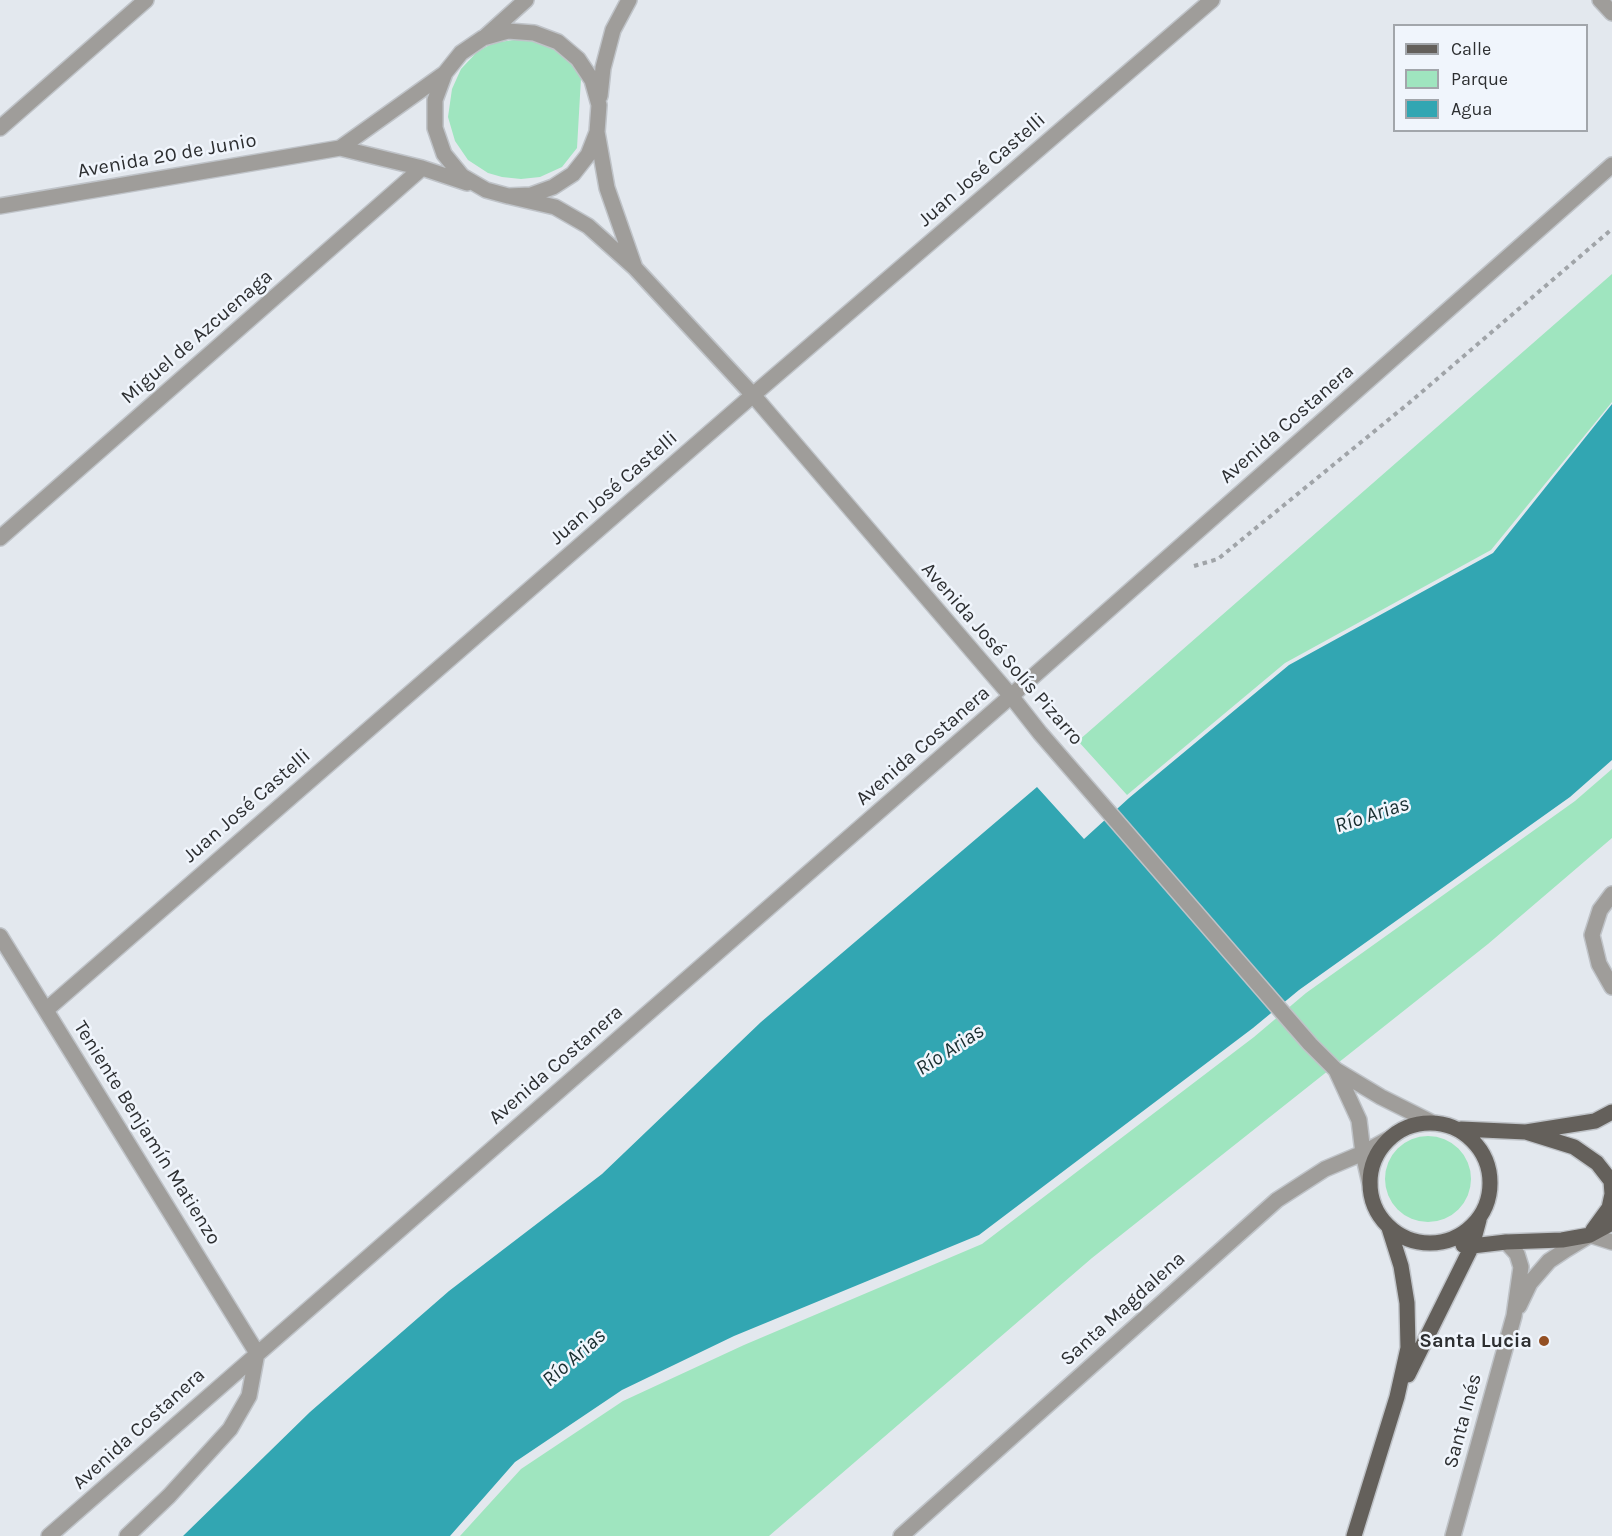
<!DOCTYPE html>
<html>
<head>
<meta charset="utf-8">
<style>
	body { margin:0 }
	#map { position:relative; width:1612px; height:1536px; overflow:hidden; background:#e3e8ee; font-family:Karla,sans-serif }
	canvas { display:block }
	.legend { position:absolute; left:1393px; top:24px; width:195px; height:108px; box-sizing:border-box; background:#f0f5fc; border:2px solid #a2a6ab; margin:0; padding:8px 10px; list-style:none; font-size:18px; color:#2d2f31 }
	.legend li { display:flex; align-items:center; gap:12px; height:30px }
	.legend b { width:30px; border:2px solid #a2a6ab }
</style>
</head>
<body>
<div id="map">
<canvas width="1612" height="1536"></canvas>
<ul class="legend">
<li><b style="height:8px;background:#64605b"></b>Calle</li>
<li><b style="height:16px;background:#9fe5bf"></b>Parque</li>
<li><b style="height:16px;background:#32a6b2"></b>Agua</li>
</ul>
</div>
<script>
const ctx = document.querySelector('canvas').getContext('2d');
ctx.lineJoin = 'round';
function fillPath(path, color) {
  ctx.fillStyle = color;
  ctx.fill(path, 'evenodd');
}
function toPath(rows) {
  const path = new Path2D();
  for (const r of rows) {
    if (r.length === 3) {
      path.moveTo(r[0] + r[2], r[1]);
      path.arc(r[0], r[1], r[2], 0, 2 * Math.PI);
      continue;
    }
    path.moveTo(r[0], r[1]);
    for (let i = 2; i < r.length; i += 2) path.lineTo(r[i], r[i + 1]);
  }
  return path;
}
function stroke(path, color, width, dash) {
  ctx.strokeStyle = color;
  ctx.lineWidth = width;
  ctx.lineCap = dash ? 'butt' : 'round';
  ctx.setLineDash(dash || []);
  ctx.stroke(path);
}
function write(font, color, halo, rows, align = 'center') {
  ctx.font = font + ' Karla,sans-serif';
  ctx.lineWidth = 5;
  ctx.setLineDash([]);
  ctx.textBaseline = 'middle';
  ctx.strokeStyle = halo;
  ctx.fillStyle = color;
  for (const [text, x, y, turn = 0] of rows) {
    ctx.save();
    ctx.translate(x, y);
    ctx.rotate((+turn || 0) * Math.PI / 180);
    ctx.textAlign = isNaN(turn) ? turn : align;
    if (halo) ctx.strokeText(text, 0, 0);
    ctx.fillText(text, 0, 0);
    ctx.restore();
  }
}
fillPath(toPath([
	[520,39,541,41,559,51,573,64,581,78,577,148,562,167,540,177,521,179,502,177,488,173,468,160,455,141,448,117,452,89,461,69,477,52,493,43],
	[1612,274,1612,402,1491,550,1285,663,1127,795,1078,741],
	[1612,769,1612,838,1488,944,1092,1258,769,1536,460,1536,521,1469,623,1401,744,1345,982,1244,1254,1037,1306,993,1575,801],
	[1428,1179,43]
]), '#9fe5bf');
fillPath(toPath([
	[1612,404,1612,760,1570,797,1299,990,1253,1028,979,1235,734,1336,622,1390,515,1462,450,1536,183,1536,310,1412,449,1291,602,1174,761,1022,1037,787,1084,839,1129,798,1289,665,1493,553]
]), '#32a6b2');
const minor = toPath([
	[1600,0,1612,13],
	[486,36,526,0],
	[600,96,603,68,613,30,629,0],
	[0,128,146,0],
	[597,132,588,155,573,174,553,187,531,195,508,196,486,190,462,176,444,154,435,128,435,100,445,73,461,53,483,38,508,31,534,33,558,42,578,59,592,80,599,105,597,132,607,188,635,268],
	[340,148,445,73],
	[508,196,555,207,588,226,635,268,753,395,1011,696,1040,733,1310,1044,1336,1070,1381,1097,1431,1122],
	[0,206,340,148,422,168,467,183],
	[0,538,422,168],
	[1612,894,1600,910,1592,935,1599,964,1612,987],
	[0,936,257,1353],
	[46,1010,753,395,1212,0],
	[1336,1070,1359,1120,1363,1153,1370,1184],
	[1519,1306,1530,1283,1549,1261,1567,1249,1590,1235,1612,1242],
	[49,1536,1011,696,1612,165],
	[127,1536,169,1496,230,1429,249,1396,257,1353],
	[901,1536,1277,1200,1325,1169,1363,1153,1390,1138],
	[1453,1536,1514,1316,1521,1267,1517,1254,1506,1242]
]);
const major = toPath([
	[1430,1183,60],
	[1461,1129,1526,1132,1595,1121,1612,1112],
	[1526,1132,1574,1147,1597,1163,1611,1181,1612,1194,1609,1208,1593,1230],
	[1463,1245,1472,1246,1506,1242,1562,1240,1590,1235,1612,1223],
	[1408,1375,1472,1246,1479,1220],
	[1354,1536,1397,1397,1408,1348,1407,1303,1401,1266,1389,1228]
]);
stroke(minor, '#bfc3c8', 18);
stroke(major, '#bfc3c8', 18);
stroke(toPath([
	[1194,566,1218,559,1409,403,1612,229]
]), '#a0a4a8', 4, [4.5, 4.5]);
stroke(minor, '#9f9d9a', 15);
stroke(major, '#64605b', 15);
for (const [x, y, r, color] of [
	[1544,1341,6,"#934f23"]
]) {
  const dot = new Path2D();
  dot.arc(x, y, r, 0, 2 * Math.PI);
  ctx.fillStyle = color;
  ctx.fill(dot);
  stroke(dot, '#f0f5fc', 2);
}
write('20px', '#2d2f31', '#f0f5fc', [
	["Avenida 20 de Junio",167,156,-10],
	["Juan José Castelli",982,170,-41],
	["Miguel de Azcuenaga",197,337,-41],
	["Avenida Costanera",1287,424,-41],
	["Juan José Castelli",614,488,-41],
	["Avenida José Solís Pizarro",1002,654,49],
	["Avenida Costanera",923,746,-41],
	["Juan José Castelli",247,806,-41],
	["Avenida Costanera",556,1065,-41],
	["Teniente Benjamín Matienzo",147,1133,58],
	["Santa Magdalena",1123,1309,-42],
	["Santa Inés",1463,1421,-75],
	["Avenida Costanera",139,1429,-42]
]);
write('bold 20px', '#2d2f31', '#f0f5fc', [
	["Santa Lucia",1532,1341]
], 'right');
write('italic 21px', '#192e30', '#f0f5fc', [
	["Río Arias",1372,815,-18],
	["Río Arias",950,1050,-33],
	["Río Arias",574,1358,-41]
]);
</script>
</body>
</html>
